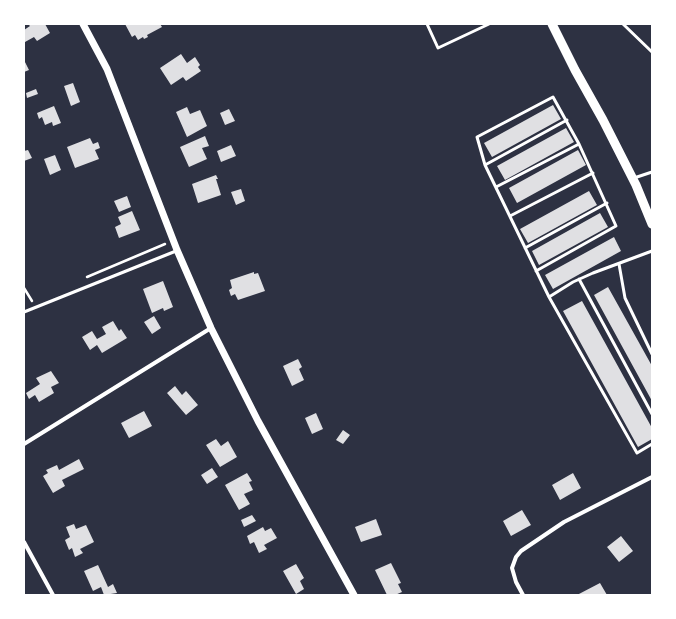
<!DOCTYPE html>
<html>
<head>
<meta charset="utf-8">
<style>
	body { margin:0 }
	#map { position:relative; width:676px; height:619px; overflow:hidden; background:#2d3142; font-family:"Open Sans",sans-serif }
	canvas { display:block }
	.frame { position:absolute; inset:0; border:25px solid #fff; pointer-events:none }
</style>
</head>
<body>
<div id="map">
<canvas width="676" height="619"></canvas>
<div class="frame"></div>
</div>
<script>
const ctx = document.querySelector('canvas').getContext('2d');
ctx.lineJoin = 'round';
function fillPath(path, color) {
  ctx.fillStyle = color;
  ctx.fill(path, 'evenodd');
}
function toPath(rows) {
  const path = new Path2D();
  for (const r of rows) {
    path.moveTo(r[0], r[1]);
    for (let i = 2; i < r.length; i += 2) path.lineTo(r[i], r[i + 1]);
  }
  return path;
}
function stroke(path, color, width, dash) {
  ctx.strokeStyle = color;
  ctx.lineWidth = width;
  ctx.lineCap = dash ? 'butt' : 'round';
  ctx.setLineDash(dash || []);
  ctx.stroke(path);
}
fillPath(toPath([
	[28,24,45,24,50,33,37,41,34,37,25,42,24,30,30,26],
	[125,24,160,24,162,27,147,35,148,37,144,39,143,37,138,40,135,35,132,37],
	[181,54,187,63,195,57,200,65,198,67,201,71,186,81,183,77,171,85,160,68],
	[24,60,29,70,24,72],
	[73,83,80,102,71,106,64,86],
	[36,89,38,94,27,98,26,93],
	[553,105,561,119,492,157,484,143],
	[54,106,61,123,53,126,52,122,45,125,42,117,39,119,37,113],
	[187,107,190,114,200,110,207,126,187,137,176,112],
	[229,109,235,121,225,125,220,113],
	[566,128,574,142,505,180,497,166],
	[205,136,209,146,202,148,207,159,189,167,180,147],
	[90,138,93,144,98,142,100,148,95,150,99,159,75,168,67,147],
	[231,145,236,156,221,162,217,151],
	[28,150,32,158,24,161,24,151],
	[578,150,586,165,517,203,509,188],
	[55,155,61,170,50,175,44,159],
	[216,175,218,179,216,179,221,195,198,203,192,184],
	[241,189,245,201,236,205,231,192],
	[589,191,597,205,528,243,520,229],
	[127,196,131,207,119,212,114,201],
	[132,211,140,230,119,238,115,227,121,224,118,217],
	[600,213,608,227,539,265,532,251],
	[614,237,621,251,553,289,545,275],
	[254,272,254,274,258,273,265,291,238,300,235,294,231,296,229,290,232,288,230,280],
	[163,281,173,307,164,311,163,308,152,313,143,289],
	[608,287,652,366,652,401,594,295],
	[582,301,652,428,652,439,638,447,563,311],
	[154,316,161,328,152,334,144,322],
	[113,321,119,331,121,329,127,338,102,353,97,345,90,350,82,337,92,331,97,339,106,334,102,327],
	[298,359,302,367,299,369,304,380,292,386,283,366],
	[51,371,59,383,51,387,54,393,39,402,35,395,29,399,26,393,40,384,36,378],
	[175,386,182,395,186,391,198,405,186,415,167,393],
	[144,411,152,426,129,438,121,423],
	[316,413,323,429,312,434,305,418],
	[343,430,350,435,343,444,336,440],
	[216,439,221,446,228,441,237,457,220,467,206,445],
	[79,459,84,469,62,480,65,486,53,493,43,476,48,473,46,470,57,465,59,470],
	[212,468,218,477,207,484,201,475],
	[247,473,252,481,249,482,253,490,244,494,250,504,239,510,225,485],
	[573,473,581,488,560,500,552,485],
	[522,510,531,525,511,536,503,521],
	[252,515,256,521,244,527,241,520],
	[376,519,382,535,361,542,355,527],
	[74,524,76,529,86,525,94,542,80,549,83,553,75,557,72,548,69,550,65,540,70,537,66,527],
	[263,527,265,531,271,528,277,538,264,545,267,549,259,553,254,542,250,544,247,536],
	[621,536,633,551,619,562,607,547],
	[391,563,401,583,398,584,402,592,395,595,387,595,375,570],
	[296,564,304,578,300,581,304,589,296,594,283,571],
	[98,565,108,587,113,584,117,593,104,595,101,587,93,591,84,571],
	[600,583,607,595,577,595]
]), '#e0e0e3');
stroke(toPath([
	[87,277,165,244],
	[24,288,32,301]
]), '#fff', 2.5);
stroke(toPath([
	[427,24,438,48,489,24],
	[623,24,652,52],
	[485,165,567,120],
	[634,178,652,172],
	[496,187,579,144],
	[510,216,593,173],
	[525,248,607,203],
	[619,264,625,298,652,354],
	[536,271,616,226,579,144,553,97,477,137,485,165,549,297,637,453,652,444],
	[579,279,652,414],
	[549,297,573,282,593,273,652,251],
	[24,312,176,251]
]), '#fff', 3);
stroke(toPath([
	[24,444,211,328],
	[24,542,53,595],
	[523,595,516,582,512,568,516,557,521,551,564,522,652,477]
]), '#fff', 4);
stroke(toPath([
	[83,24,107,69,177,250,211,328,258,421,354,595]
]), '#fff', 7);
stroke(toPath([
	[552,24,575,70,603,120,636,185,652,224]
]), '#fff', 9);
</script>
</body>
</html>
